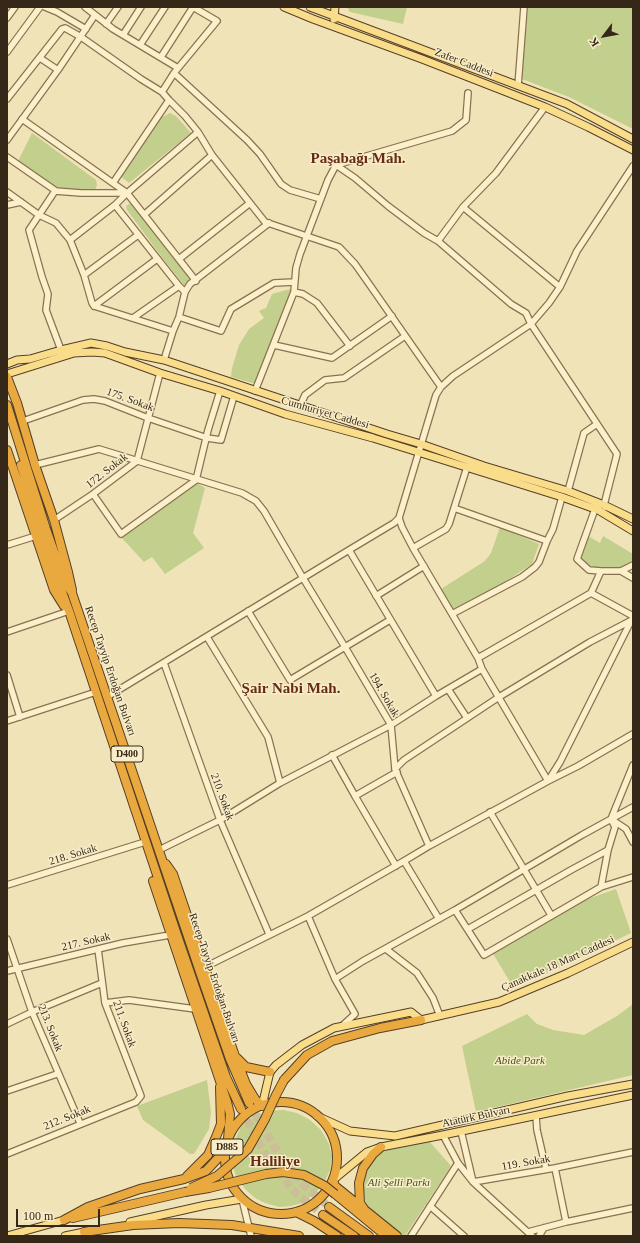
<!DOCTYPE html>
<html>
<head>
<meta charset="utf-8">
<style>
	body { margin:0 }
	#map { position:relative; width:640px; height:1243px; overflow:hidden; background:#f1e3b8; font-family:"Times New Roman",serif }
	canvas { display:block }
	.frame { position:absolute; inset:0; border:8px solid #352819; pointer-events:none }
	.north { position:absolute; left:584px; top:16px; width:40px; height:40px; -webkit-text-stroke:3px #f8edc8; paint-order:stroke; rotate:238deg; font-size:11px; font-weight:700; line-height:16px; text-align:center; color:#352819 }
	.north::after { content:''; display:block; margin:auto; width:14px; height:18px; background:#352819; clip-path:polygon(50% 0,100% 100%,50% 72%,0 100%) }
	.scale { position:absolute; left:16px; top:1209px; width:84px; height:18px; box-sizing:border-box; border:2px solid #352819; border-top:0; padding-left:5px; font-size:12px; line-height:14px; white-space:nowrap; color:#352819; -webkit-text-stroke:3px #f8edc8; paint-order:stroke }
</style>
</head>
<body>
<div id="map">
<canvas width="640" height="1243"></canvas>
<div class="frame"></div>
<div class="north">K</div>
<div class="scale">100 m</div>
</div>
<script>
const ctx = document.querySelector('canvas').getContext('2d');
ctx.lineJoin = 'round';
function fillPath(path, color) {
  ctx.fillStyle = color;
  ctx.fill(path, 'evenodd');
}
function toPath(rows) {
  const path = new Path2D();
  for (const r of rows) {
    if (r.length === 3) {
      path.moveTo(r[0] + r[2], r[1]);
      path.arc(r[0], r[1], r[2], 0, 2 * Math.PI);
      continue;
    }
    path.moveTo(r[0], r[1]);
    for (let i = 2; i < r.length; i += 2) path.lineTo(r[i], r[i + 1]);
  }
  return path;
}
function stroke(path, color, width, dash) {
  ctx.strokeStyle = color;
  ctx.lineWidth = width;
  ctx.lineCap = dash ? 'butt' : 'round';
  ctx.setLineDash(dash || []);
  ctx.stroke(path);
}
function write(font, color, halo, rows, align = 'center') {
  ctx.font = font + ' "Times New Roman",serif';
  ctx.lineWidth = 3;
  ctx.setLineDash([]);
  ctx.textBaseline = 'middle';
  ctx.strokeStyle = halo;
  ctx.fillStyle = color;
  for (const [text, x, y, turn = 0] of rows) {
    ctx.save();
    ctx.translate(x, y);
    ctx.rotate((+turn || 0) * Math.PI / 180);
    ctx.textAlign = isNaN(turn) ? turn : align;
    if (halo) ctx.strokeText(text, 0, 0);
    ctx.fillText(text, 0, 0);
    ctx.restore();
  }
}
fillPath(toPath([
	[347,7,407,7,403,24,350,12],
	[528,7,633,7,633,129,569,97,522,79],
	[170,113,176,116,191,133,129,183,120,176,162,117],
	[32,133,96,180,97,185,96,188,94,190,57,188,18,161],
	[129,204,133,204,190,277,190,282,188,284,184,285,161,256,127,210,126,206],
	[290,289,293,292,256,384,231,377,232,368,239,345,249,329,264,318,259,311,266,308,272,294],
	[195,482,205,488,193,533,204,548,165,574,152,557,144,562,120,536],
	[500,527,539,544,532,564,496,588,453,609,441,589,485,561,491,553],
	[588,536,600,543,603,536,633,554,633,560,618,570,596,568,587,564,581,557],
	[616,889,631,933,546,974,513,987,492,952,585,900],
	[633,1004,633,1075,476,1112,462,1046,527,1014,537,1024,553,1030,584,1035,617,1016],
	[207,1080,211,1112,209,1129,194,1154,190,1154,143,1120,137,1106],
	[283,1110,297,1113,310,1120,321,1130,329,1144,332,1157,330,1170,323,1185,313,1195,302,1203,291,1206,279,1207,265,1203,255,1198,246,1190,237,1178,232,1165,233,1149,237,1135,242,1125,254,1116,268,1111],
	[430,1142,451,1166,405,1236,403,1236,366,1206,363,1184,367,1169,373,1158,381,1151,415,1143]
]), '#c3cf8c');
stroke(toPath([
	[249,1103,280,1156,291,1171,305,1186,329,1207],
	[241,1109,266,1155,280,1174,296,1193,323,1215]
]), '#cbbe98', 8, [8, 4]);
const minor = toPath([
	[45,7,57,12,86,29],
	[85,7,113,29,178,68],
	[7,18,15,7],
	[106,24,118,7],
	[123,35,141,7],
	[140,45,165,7],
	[7,52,40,7],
	[161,57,193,7],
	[40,58,58,70],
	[174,73,247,140,260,154,281,184,290,190,321,199],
	[518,86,524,7],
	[162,92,174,73,217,21,193,7],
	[7,99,62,29,65,28,81,37,141,79,162,92,169,100,185,116,198,132,212,155,265,222,339,247,355,264,367,281,441,387],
	[22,119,127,193,196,281],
	[7,140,58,70,95,15],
	[7,157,56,191],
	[336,165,355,178,388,206,424,233,438,241,511,304,526,313,531,324,617,454,604,505,605,507],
	[113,183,169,100],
	[7,192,39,215,56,223,70,240,84,275,92,303,94,306,173,331],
	[7,205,21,202],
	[115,205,179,286,185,292],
	[463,207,560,287],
	[145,214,212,155],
	[70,240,115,205,127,193,198,132],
	[438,241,463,207,496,173,545,107],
	[179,259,250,203],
	[84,275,138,235],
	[294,292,303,294,317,303,350,346],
	[94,306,157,259],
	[179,317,221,331,231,309,274,283,294,282],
	[133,318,179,286],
	[274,345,332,358,392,316],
	[61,350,46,310,48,294,42,277,29,230,55,191,81,193,127,193],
	[164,360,173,331,179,317,185,292,190,284,269,223],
	[255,391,294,292,296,268,300,254,328,180,336,165,452,131,466,120,468,93],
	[300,406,305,395,325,380,344,378,405,336],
	[23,421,83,400,94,399,105,401,148,418,207,438,221,440,234,396],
	[35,465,99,449,242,493,256,501,264,511,303,578,345,647,390,620],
	[568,491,584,433,597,424],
	[93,494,121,534,196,480,208,430,220,391],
	[595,509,577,559,589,570,601,571],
	[399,518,402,527,413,548,478,658,482,669,548,781,560,762,631,621],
	[54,520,93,494,137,461,160,373],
	[547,541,553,529,562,497],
	[7,545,36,536],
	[413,548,446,529,449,524,467,467],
	[349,550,436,696,482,669],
	[633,565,621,571,601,571,591,593,633,616],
	[621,571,633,578],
	[376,596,424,566],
	[248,611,290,680,345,647,391,725,395,769,429,846],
	[452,614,522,577,535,567,539,562,547,541,454,508],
	[7,632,69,611],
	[207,637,268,737,280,783],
	[478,658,591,593],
	[164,663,220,820,269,934],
	[7,675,20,717],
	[448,689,467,718],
	[107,697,349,550,394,523,399,518,436,395,441,387,453,376,531,324,549,303,560,287,577,251,633,166],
	[7,721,96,692],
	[332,755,355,796,397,772],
	[395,769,404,760,499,697,590,642,632,620],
	[355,796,396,866],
	[490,812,551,915],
	[611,819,626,829,633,842],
	[159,850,220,820,280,783,391,725,436,696],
	[404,861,439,919],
	[7,885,145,842],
	[601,887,608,850],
	[455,910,484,955,601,887,633,877],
	[308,916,335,979,355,1014,342,1026],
	[468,929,571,870,608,850,615,827,611,819,633,765],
	[7,939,32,1012,80,1123],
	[386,949,417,973,433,998,440,1016],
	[205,967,308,916,404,861,429,846,548,781,578,766,633,734],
	[7,971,123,943,170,935],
	[335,979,363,961,455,910,582,835,633,807],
	[105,1003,129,1000,195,1009],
	[7,1024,32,1012,102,983],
	[7,1091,57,1074],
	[536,1116,537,1130,546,1169],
	[461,1131,473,1182,555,1168,633,1152],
	[443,1135,458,1163,473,1182,532,1236],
	[7,1154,136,1102,141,1096,105,1003,98,949],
	[555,1168,566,1222],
	[242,1199,251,1236],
	[430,1206,464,1236],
	[528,1232,566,1222,633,1208],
	[411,1236,458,1163],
	[539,1236,544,1228]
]);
const major = toPath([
	[284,7,313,19,422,59,545,107,588,127,633,150],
	[310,7,567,104,633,139],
	[334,19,335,7],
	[7,364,17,360,30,359,61,350,91,343,107,346,125,352,164,360,387,434,421,444,484,466,568,491,604,505,633,519],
	[7,374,74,353,92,352,105,353,160,373,220,391,285,414,373,438,562,497,598,510,633,531],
	[262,1106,270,1072,276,1065,302,1045,334,1028,411,1012,421,1020,499,1002,568,973,633,942],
	[317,1116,350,1131,395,1136,568,1096,633,1084],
	[333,1180,367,1152,381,1147,443,1135,633,1095],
	[130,1222,206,1205,242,1199],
	[7,1236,64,1220],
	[65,1236,89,1231]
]);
const highway = toPath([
	[7,377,17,403,35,465,54,520,68,572,72,590],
	[7,405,46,529,64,580,72,593,202,978,230,1059,249,1103],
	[7,450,54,590,64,606],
	[21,465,41,534,69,611,177,935,226,1077,241,1109],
	[166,864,173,874,235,1056,246,1084,255,1099,262,1106],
	[237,1058,246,1067,270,1072],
	[284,1080,307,1055,332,1041,380,1028,421,1020],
	[281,1158,56],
	[187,1176,208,1155,216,1137,221,1124,220,1087],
	[333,1180,335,1186,397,1236],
	[335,1194,386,1236],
	[329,1207,369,1236],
	[364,1209,360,1203,359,1183,363,1168,373,1154,381,1147],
	[296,1212,314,1221,337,1236],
	[323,1215,354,1236],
	[73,1218,185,1192],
	[64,1220,88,1207,140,1189,184,1179,206,1171,220,1156,228,1139,230,1114,227,1102,153,881],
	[84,1232,133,1225,179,1223,232,1225,299,1236]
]);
stroke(minor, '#887252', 8);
stroke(major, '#543f28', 9);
stroke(highway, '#543f28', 10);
stroke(minor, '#fcf0cb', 5.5);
stroke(major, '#f9dd8b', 7);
stroke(highway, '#eaa93f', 8);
const highwayBridge = toPath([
	[191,1188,217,1176,237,1159,248,1149,265,1119,276,1095,284,1080],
	[185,1192,209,1188,266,1174,283,1172,304,1175,325,1186,335,1194]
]);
stroke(highwayBridge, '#543f28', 10, []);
stroke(highwayBridge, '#eaa93f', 8);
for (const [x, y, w] of [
	[127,754,32],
	[227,1147,32]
]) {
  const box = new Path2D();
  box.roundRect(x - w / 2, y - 8, w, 16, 3);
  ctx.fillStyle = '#f8edc8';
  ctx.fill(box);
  stroke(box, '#352819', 1);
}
write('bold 10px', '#352819', null, [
	["D400",127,754],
	["D885",227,1147]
]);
write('11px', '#352819', '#f8edc8', [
	["Zafer Caddesi",464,63,21],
	["175. Sokak",130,400,20],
	["Cumhuriyet Caddesi",325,413,16],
	["172. Sokak",107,471,-38],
	["Recep Tayyip Erdoğan Bulvarı",110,671,71],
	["194. Sokak",384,695,60],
	["210. Sokak",222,797,70],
	["218. Sokak",73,855,-17],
	["217. Sokak",86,942,-13],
	["Çanakkale 18 Mart Caddesi",558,964,-24],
	["Recep Tayyip Erdoğan Bulvarı",214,978,71],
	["211. Sokak",124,1024,70],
	["213. Sokak",50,1028,68],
	["Atatürk Bulvarı",476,1117,-12],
	["212. Sokak",67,1118,-22],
	["119. Sokak",526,1163,-10]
]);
write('italic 11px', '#42531e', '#f8edc8', [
	["Abide Park",520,1061],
	["Ali Şelli Parkı",399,1183]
]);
write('bold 15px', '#652b15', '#f8edc8', [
	["Paşabağı Mah.",358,159],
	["Şair Nabi Mah.",291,689],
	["Haliliye",275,1162]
]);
</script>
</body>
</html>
